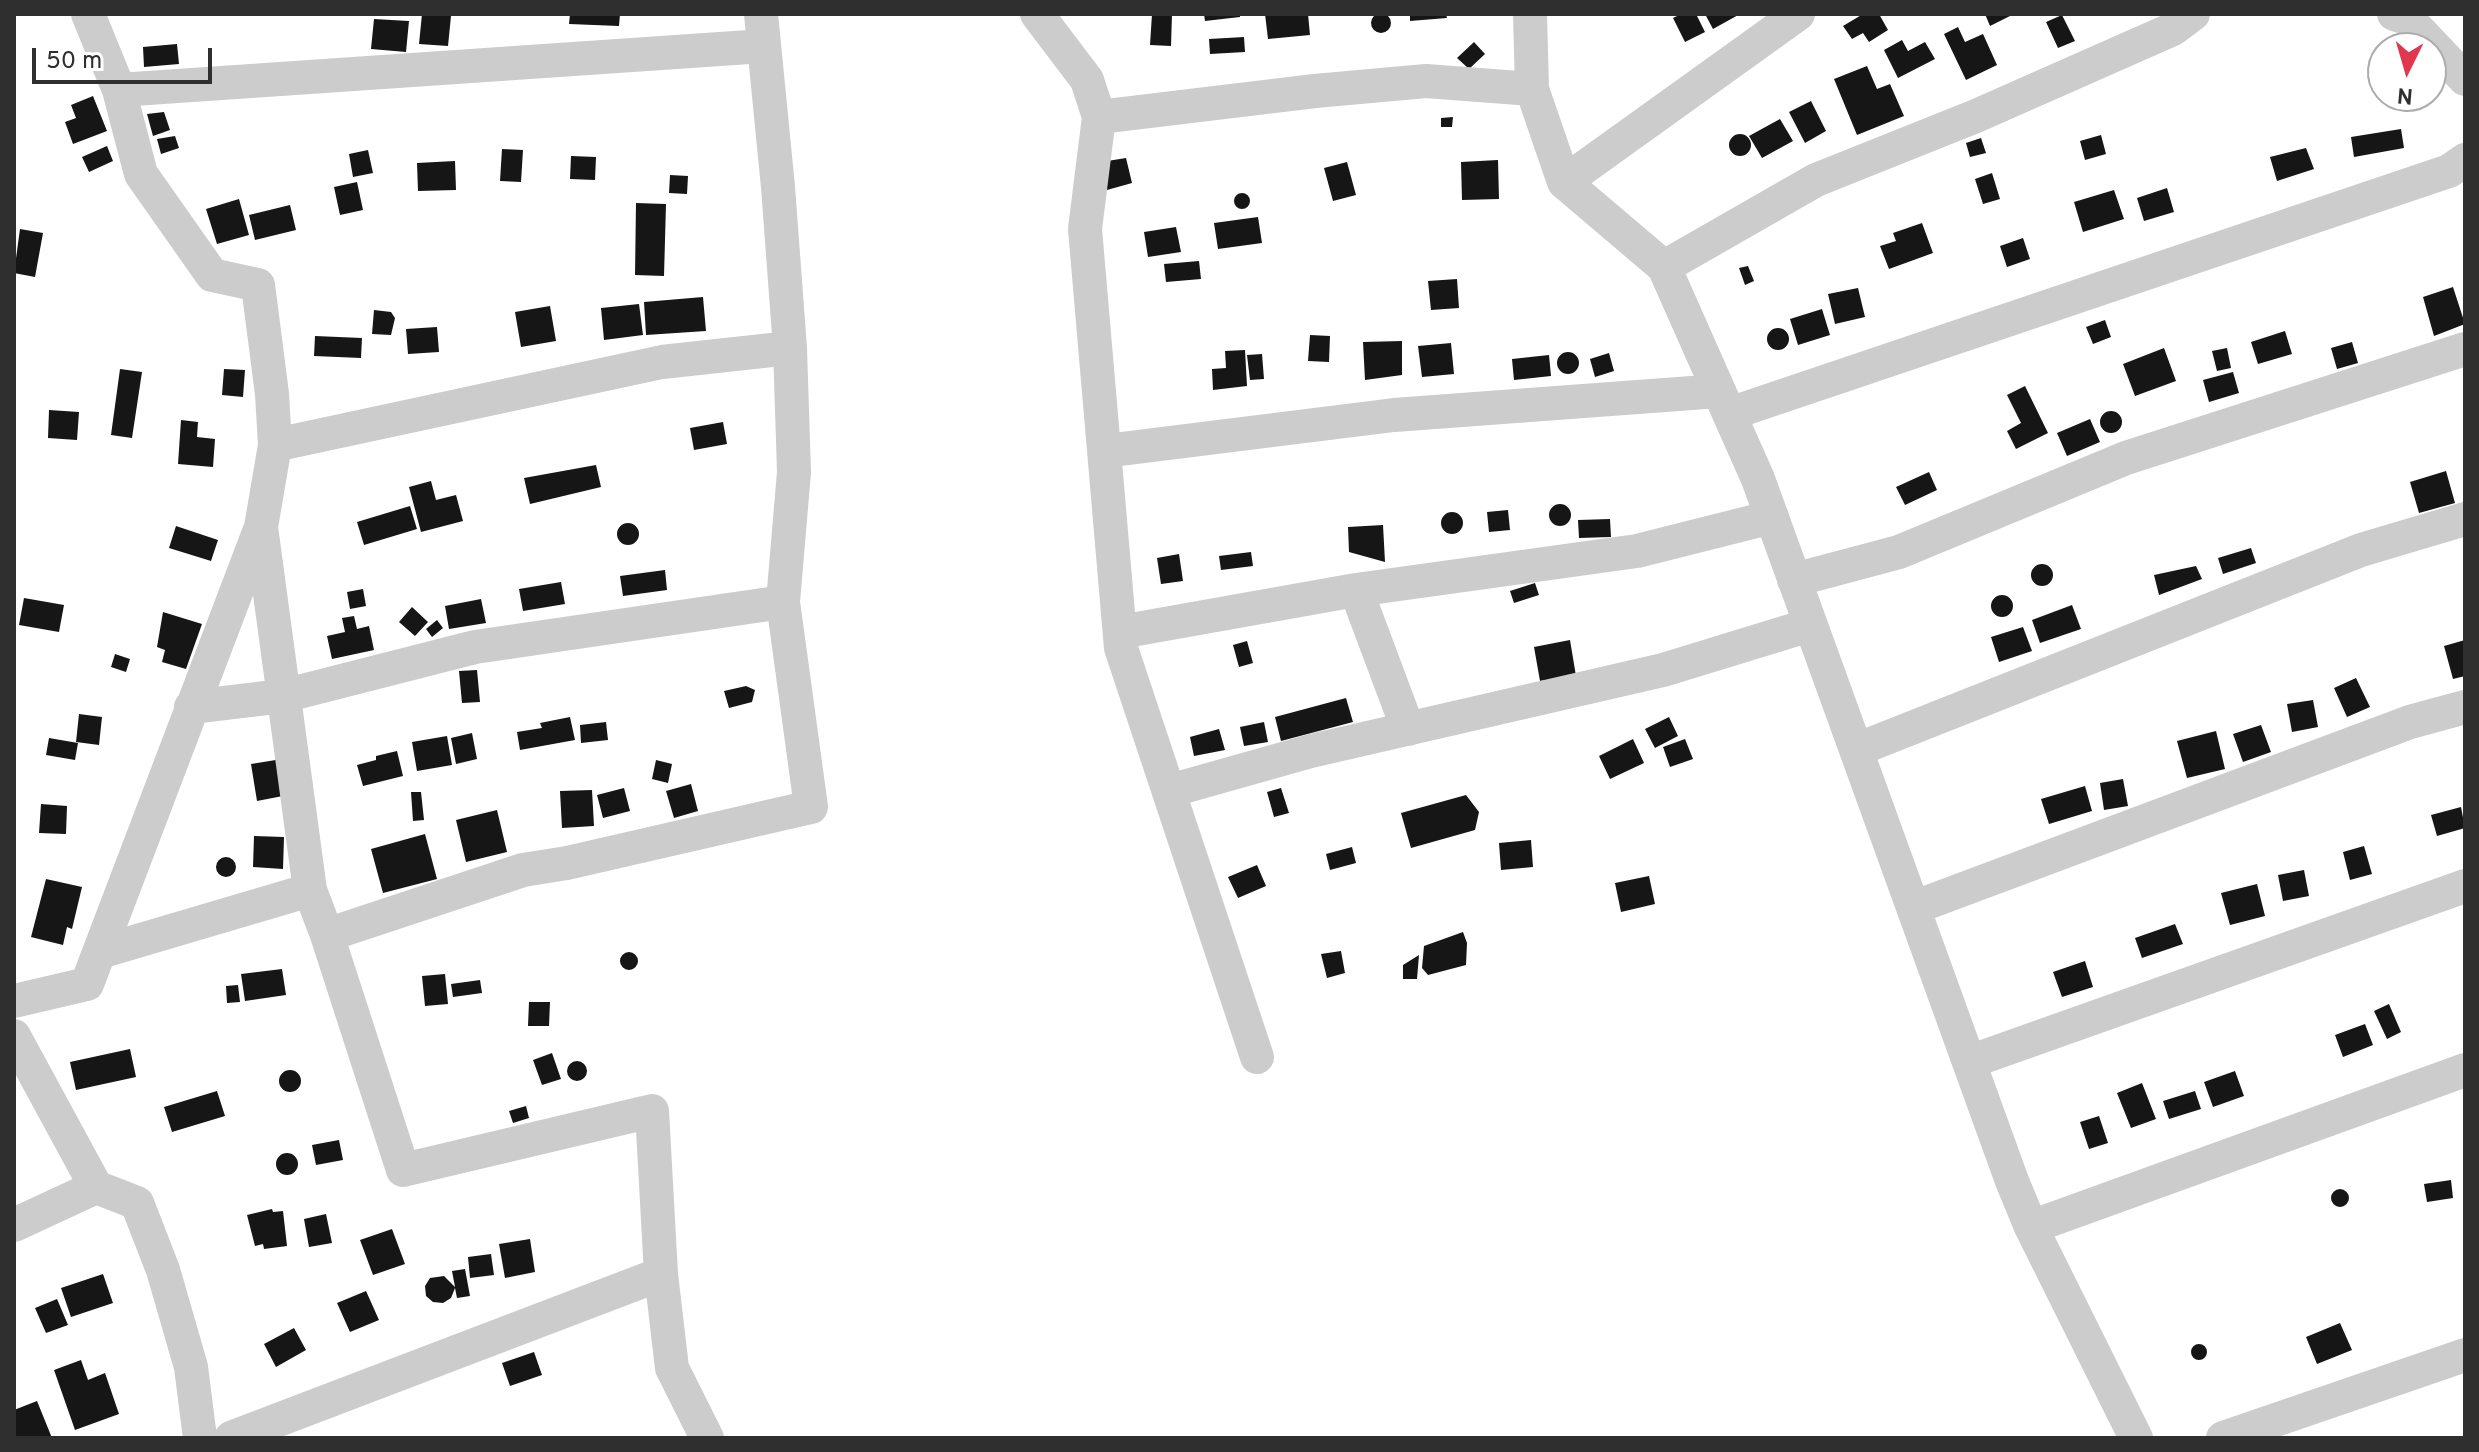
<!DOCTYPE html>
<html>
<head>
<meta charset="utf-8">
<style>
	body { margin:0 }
	#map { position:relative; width:2479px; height:1452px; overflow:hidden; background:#fff; font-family:Overpass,sans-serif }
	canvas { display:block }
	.frame { position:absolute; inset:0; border:16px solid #2f2f2f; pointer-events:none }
	.north { position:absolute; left:2367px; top:32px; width:80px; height:80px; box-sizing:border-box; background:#fff; border:2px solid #acacac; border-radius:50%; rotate:185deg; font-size:22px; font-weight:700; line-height:32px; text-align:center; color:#2f2f2f }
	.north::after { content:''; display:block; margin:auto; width:28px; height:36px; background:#e0374e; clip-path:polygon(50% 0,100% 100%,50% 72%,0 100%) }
	.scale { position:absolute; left:32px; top:48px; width:180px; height:36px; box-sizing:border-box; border:4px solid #2f2f2f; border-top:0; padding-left:10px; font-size:24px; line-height:28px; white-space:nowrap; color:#2f2f2f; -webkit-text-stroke:6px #fff; paint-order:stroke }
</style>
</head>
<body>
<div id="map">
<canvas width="2479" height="1452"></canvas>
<div class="frame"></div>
<div class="north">N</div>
<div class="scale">50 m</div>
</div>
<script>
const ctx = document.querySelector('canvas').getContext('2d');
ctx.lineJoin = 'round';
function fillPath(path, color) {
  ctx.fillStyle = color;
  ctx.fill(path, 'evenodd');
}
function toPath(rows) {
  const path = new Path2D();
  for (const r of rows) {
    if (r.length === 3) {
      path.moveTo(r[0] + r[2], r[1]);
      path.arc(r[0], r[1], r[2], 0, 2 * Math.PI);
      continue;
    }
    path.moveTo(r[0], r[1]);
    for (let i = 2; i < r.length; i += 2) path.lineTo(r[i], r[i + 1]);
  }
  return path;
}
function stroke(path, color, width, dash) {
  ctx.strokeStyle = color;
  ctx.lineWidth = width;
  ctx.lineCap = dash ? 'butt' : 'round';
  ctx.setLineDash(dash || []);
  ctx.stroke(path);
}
fillPath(toPath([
	[1381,23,10],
	[422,14,451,16,448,46,419,44],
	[570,14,620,14,619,26,569,24],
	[1152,14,1172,14,1171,46,1150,45],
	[1204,14,1240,14,1240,17,1205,21],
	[1265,14,1308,14,1310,35,1268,39],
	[1410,14,1446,14,1447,18,1410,21],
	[1681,14,1696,14,1705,32,1685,42,1673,18],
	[1705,14,1740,14,1713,29],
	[1863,14,1879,14,1888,30,1869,42,1863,33,1852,39,1843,26],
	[1985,14,2014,14,1990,26],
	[2062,15,2075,41,2058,48,2046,22],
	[374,19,409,21,406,52,371,49],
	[1958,27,1965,42,1983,34,1997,65,1966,80,1944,34],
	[1244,37,1245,52,1210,54,1209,39],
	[1902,40,1908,51,1925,42,1935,59,1898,78,1884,50],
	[1474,42,1485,54,1469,69,1457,58],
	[177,44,179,64,144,67,143,47],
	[1867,66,1877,89,1890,84,1904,116,1857,135,1834,79],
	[93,96,107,131,73,144,65,122,76,118,71,105],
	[1811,101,1826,131,1805,143,1789,112],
	[164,112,170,130,153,136,147,114],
	[1453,117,1452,127,1441,127,1441,118],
	[1780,119,1793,141,1762,158,1749,136],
	[2401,129,2404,148,2354,157,2351,137],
	[1740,145,11],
	[2101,135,2106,154,2085,160,2080,141],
	[175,136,179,148,161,154,157,139],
	[1981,138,1986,153,1970,157,1966,143],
	[107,146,113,161,89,172,82,157],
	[2306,148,2314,169,2277,181,2270,157],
	[502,149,523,150,521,182,500,181],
	[368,150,373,173,353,177,349,154],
	[571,156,596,157,595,180,570,179],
	[1126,158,1132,183,1107,190,1101,162],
	[1498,160,1499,199,1462,200,1461,162],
	[455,161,456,190,418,191,417,163],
	[1347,162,1356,195,1333,201,1324,168],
	[1992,173,2000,199,1983,204,1975,179],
	[670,175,688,176,687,194,669,193],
	[357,182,363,210,340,215,334,187],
	[2167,188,2174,212,2144,221,2137,198],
	[2114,190,2124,219,2083,232,2074,202],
	[1242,201,8],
	[239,199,249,235,217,244,206,209],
	[636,203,666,204,664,276,635,275],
	[290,205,296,230,255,240,249,215],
	[1258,217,1262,243,1218,249,1214,223],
	[1922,223,1933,253,1889,269,1880,246,1896,241,1893,233],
	[1176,227,1181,252,1148,257,1144,232],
	[20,229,43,233,35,277,14,273],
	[2023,238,2030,259,2007,267,2000,246],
	[1199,261,1201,279,1166,282,1164,264],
	[1748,266,1754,281,1745,285,1739,268],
	[1457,279,1459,308,1431,310,1428,281],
	[2453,287,2465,324,2434,336,2423,297],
	[1858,288,1865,317,1835,324,1828,294],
	[703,297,706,331,646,335,644,302],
	[639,304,643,335,604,340,601,308],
	[550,306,556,341,521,347,515,312],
	[1822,309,1830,335,1798,345,1790,319],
	[374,310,391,312,395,318,391,335,372,334],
	[2105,320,2111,337,2093,344,2086,327],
	[437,327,439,352,408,354,406,329],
	[1778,339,11],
	[2285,331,2292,354,2258,364,2251,342],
	[1310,335,1330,336,1329,362,1308,361],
	[315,336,362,338,361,358,314,356],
	[1402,341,1402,375,1365,380,1363,342],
	[2352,342,2358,363,2337,369,2331,348],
	[1451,343,1454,374,1422,377,1418,346],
	[2164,348,2176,381,2135,396,2123,364],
	[2227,348,2231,368,2217,371,2212,351],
	[1245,350,1247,386,1213,390,1212,369,1226,368,1225,351],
	[1568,363,11],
	[1609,353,1614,371,1595,377,1590,359],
	[1262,354,1264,379,1250,380,1247,355],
	[1549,355,1551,376,1514,380,1512,359],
	[120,369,142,372,132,438,111,435],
	[224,369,245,370,243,397,222,395],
	[2233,372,2239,393,2209,402,2203,380],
	[2025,386,2048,433,2016,449,2007,431,2021,423,2007,395],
	[49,410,79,412,77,440,48,438],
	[2111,422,11],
	[2090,419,2100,442,2067,456,2057,433],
	[181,420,198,422,197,437,215,439,213,467,178,464],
	[723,422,727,444,694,450,690,428],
	[596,465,601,487,530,504,524,478],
	[2446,471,2455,503,2419,513,2410,482],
	[1929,472,1937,490,1905,505,1896,487],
	[431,481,436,500,456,495,463,521,421,532,409,487],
	[1560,515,11],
	[410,506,417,529,364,545,357,522],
	[1508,510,1510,530,1489,532,1487,512],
	[1452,523,11],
	[1610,519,1611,537,1579,538,1578,520],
	[628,534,11],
	[1383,525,1385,562,1349,552,1348,527],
	[176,526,218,540,211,561,169,548],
	[2251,548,2256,563,2223,574,2218,558],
	[1251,552,1253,566,1221,570,1219,556],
	[1179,554,1183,581,1161,584,1157,558],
	[2042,575,11],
	[2196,566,2202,579,2159,595,2154,575],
	[665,570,667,590,623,596,620,576],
	[561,582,565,604,523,611,519,589],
	[1535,583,1539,595,1514,603,1510,591],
	[363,589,366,606,350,609,347,592],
	[2002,606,11],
	[24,598,64,605,59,632,19,625],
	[481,599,486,623,449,629,445,606],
	[2072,605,2081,629,2040,643,2032,620],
	[412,607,428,622,415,636,399,622],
	[163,612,202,624,186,669,162,662,165,650,157,647],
	[354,616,357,629,369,626,374,650,332,659,327,636,345,632,342,618],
	[437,620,443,628,432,637,426,629],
	[2023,627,2032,651,1999,662,1991,637],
	[1570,640,1576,676,1540,681,1534,647],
	[2465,640,2465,676,2453,679,2444,646],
	[1247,641,1253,663,1239,667,1233,645],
	[115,654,130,659,126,672,111,667],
	[477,670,480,702,462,703,459,671],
	[2356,678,2370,707,2347,717,2334,688],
	[746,686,755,690,752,702,729,708,724,691],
	[1346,698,1353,722,1281,741,1275,717],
	[2313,700,2318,727,2292,732,2287,704],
	[79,714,102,717,99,745,76,742],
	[570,717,575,740,520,750,517,732,542,728,540,723],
	[1669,717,1678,736,1655,748,1645,729],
	[606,722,608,740,581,743,580,725],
	[1264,722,1268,742,1244,746,1240,727],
	[2261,725,2271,752,2243,762,2233,734],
	[1219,729,1225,750,1194,756,1190,737],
	[2216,731,2225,769,2187,778,2177,741],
	[472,733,477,759,456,764,451,738],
	[447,736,452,765,417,771,412,742],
	[49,738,78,743,75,760,46,755],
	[1633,739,1644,763,1610,779,1599,756],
	[1685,739,1693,759,1670,767,1663,747],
	[397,751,403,776,363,786,357,765,376,760,376,756],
	[282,759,288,795,257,801,251,764],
	[656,760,672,764,668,783,652,779],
	[2123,779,2128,806,2104,810,2100,783],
	[691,784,698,811,674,818,666,791],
	[2085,786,2092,811,2049,824,2041,799],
	[624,788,630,811,603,818,597,795],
	[1281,788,1289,813,1274,817,1267,792],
	[592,790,594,826,562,828,560,791],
	[411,792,421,792,424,820,413,821],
	[1466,795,1479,812,1475,830,1411,848,1401,813],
	[41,804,67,806,66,834,39,833],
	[2461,807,2465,828,2437,836,2431,815],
	[497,810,507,852,466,862,456,820],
	[425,834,437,879,383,893,371,849],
	[254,836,284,837,283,869,253,867],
	[1531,840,1533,867,1501,870,1499,843],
	[2364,846,2372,874,2350,880,2343,852],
	[1352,847,1356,863,1330,870,1326,854],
	[226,867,10],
	[1257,865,1266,886,1238,898,1228,877],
	[2304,870,2309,896,2283,901,2278,875],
	[1649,876,1655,904,1621,912,1615,883],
	[46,879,82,887,72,929,67,927,63,945,31,937],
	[2257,884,2265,916,2230,925,2221,893],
	[2175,924,2183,944,2142,958,2135,938],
	[1463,932,1467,943,1466,965,1428,975,1422,968,1424,946],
	[1341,951,1345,973,1327,978,1321,954],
	[629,961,9],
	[1419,955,1417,979,1403,979,1403,965],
	[2085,961,2093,987,2062,997,2053,972],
	[282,969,286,995,245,1001,241,974],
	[445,974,448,1004,425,1006,422,976],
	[480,980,482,993,453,997,451,984],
	[238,985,240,1002,227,1003,226,986],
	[529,1002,550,1002,549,1026,528,1026],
	[2389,1004,2401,1032,2387,1039,2374,1011],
	[2365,1024,2373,1045,2343,1057,2335,1035],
	[130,1049,136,1077,76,1090,70,1062],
	[552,1053,561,1079,542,1085,533,1060],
	[577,1071,10],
	[290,1081,11],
	[2235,1071,2244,1096,2213,1107,2204,1082],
	[2142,1083,2156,1119,2131,1128,2117,1093],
	[217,1091,225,1116,172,1132,164,1107],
	[2195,1091,2201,1109,2169,1119,2163,1101],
	[526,1106,529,1118,513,1123,509,1111],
	[2099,1116,2108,1143,2089,1149,2080,1122],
	[339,1140,343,1160,316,1165,312,1145],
	[287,1164,11],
	[2451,1180,2453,1198,2427,1202,2424,1184],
	[2340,1198,9],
	[272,1209,273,1212,283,1211,287,1246,264,1249,263,1244,255,1246,247,1215],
	[326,1214,332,1243,309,1247,304,1219],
	[392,1229,405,1264,373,1275,360,1240],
	[530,1239,535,1272,505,1278,499,1244],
	[491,1254,494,1275,470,1278,468,1257],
	[465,1269,470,1296,457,1298,455,1288,451,1298,443,1303,433,1302,426,1296,425,1286,430,1278,444,1276,455,1287,452,1271],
	[103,1274,113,1303,71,1317,61,1288],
	[366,1291,379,1320,350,1332,337,1303],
	[57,1299,68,1325,46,1333,35,1308],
	[2340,1323,2352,1350,2317,1364,2306,1337],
	[294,1328,306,1350,276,1367,264,1344],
	[2199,1352,8],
	[534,1352,542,1375,510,1386,502,1363],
	[81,1360,88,1380,105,1373,119,1414,75,1430,54,1370],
	[37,1401,52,1438,14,1438,14,1410]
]), '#161616');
stroke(toPath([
	[1037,14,1087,80,1099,117,1085,229,1121,648,1257,1057],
	[1530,14,1532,89,1564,182,1664,267,1758,479,2012,1181,2031,1227,2136,1438],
	[2394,14,2407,18,2465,79],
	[119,90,764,46],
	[1099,117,1315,91,1426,81,1532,89],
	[1564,182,1798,14],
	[1664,267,1816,180,1976,116,2173,29,2193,14],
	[1729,414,2449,171,2465,160],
	[275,445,662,362,790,348],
	[1105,451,1394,415,1719,391],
	[261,527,310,890,327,935,403,1170,652,1111,661,1274,672,1368,707,1438],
	[1794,580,1899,552,2126,458,2465,349],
	[1356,590,1408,729],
	[1120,632,1356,590,1637,551,1772,517],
	[191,707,283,696,475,647,783,602],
	[1856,750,2361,550,2465,519],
	[1169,791,1311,751,1663,670,1810,625],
	[1913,908,2410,722,2465,707],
	[327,935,523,870,567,863,811,807,783,602,794,472,790,348,778,187,761,14],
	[100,952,310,890],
	[14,1001,87,984,261,527,275,445,272,394,258,285,212,275,141,174,119,90,88,14],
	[14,1036,96,1187,137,1203,163,1270,191,1367,200,1438],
	[1969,1062,2465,886],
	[14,1225,96,1187],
	[2031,1227,2465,1070],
	[231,1438,661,1274],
	[2223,1438,2465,1355]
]), '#ccc', 34);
</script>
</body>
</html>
